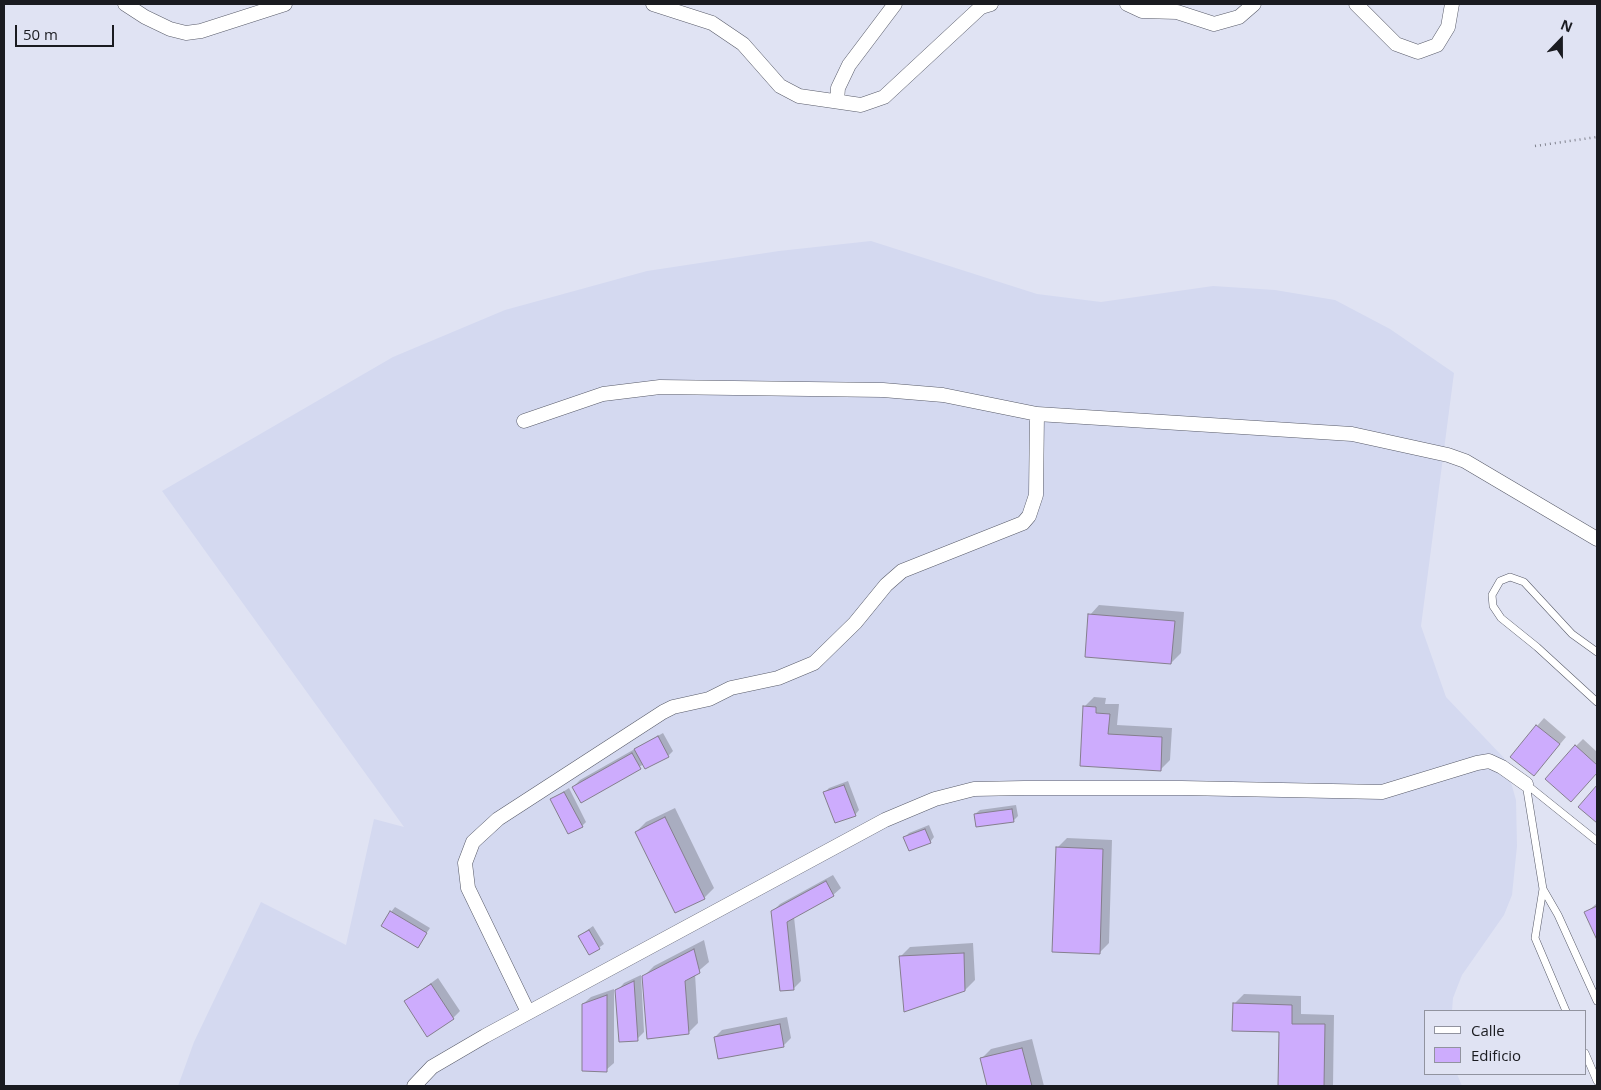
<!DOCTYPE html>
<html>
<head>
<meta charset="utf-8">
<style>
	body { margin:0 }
	#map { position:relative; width:1601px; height:1090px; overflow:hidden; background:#e0e3f3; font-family:"Open Sans",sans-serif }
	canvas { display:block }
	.frame { position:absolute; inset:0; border:5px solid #1a1b20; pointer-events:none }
	.legend { position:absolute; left:1424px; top:1010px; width:162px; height:65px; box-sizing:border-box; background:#e0e3f3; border:1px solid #91939f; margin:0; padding:6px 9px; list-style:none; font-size:15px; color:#1a1b20 }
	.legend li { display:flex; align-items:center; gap:10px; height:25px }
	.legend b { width:25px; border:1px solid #91939f }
	.north { position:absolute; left:1536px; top:15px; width:50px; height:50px; -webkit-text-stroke:4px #e0e3f3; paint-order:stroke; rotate:22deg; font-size:14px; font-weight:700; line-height:20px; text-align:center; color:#1a1b20 }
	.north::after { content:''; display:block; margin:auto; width:18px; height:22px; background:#1a1b20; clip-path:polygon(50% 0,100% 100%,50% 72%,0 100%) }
	.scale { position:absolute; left:15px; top:25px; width:99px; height:22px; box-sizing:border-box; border:2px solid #1a1b20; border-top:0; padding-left:6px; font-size:15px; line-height:18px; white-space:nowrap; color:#1a1b20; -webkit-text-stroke:4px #e0e3f3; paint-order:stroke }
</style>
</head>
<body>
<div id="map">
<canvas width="1601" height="1090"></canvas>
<div class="frame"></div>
<ul class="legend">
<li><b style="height:6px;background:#fff"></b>Calle</li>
<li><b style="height:14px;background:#cdacfd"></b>Edificio</li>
</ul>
<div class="north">N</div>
<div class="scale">50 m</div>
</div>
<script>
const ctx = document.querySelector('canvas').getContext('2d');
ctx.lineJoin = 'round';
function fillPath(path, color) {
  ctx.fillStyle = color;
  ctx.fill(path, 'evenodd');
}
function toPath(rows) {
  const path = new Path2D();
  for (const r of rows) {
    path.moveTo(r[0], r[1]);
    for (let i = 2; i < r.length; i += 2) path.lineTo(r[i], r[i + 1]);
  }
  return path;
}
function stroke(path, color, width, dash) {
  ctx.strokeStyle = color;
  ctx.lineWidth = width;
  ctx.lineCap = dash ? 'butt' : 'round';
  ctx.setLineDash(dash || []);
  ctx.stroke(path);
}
fillPath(toPath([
	[871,241,1037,294,1101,302,1213,286,1275,290,1335,300,1390,329,1454,373,1421,626,1446,697,1504,758,1516,800,1517,846,1512,895,1504,915,1462,975,1453,998,1452,1011,1425,1011,1425,1074,1457,1074,1462,1086,178,1086,194,1042,261,902,346,945,374,819,404,827,162,491,393,357,505,310,647,271,779,251]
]), '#d4d9f0');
fillPath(toPath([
	[1099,605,1184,612,1181,653,1171,663,1090,615],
	[1094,697,1106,698,1105,704,1119,704,1117,725,1172,728,1170,760,1160,770,1081,765,1084,707],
	[1544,718,1566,737,1534,775,1511,756],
	[663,733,673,751,668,756,644,764,581,801,573,787,580,780],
	[1583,739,1597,752,1597,772,1578,794,1576,746],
	[848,781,859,810,855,815,825,792,829,788],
	[569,788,586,822,582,826,552,799],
	[1016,805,1018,816,1013,821,975,814,980,810],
	[675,808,714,888,704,898,636,832,646,822],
	[929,825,934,837,930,842,905,837,909,833],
	[1067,838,1112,840,1109,943,1099,953,1057,848],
	[833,875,841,888,833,895,794,917,801,981,794,988,781,990,773,911,780,904],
	[1597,903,1597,937,1586,913],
	[395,907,430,928,417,947,391,912],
	[593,926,604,944,590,954,579,936],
	[704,940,709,962,695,974,698,1023,688,1033,644,976,654,966],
	[973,943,975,980,965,990,900,957,910,947],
	[641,975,644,1032,637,1039,617,991,624,983],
	[438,978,460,1011,453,1018,405,1002],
	[614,989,614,1063,606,1070,583,1004,591,997],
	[1244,994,1301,996,1301,1014,1334,1015,1333,1086,1279,1086,1281,1031,1234,1004],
	[787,1017,791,1038,784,1045,715,1037,722,1030],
	[1032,1039,1044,1086,988,1086,981,1059,991,1049],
	[620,1085,620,1086,592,1086]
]), '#0003');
const building = toPath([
	[1088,614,1175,621,1171,664,1085,657,1088,614],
	[1083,706,1096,707,1096,713,1110,714,1108,734,1162,737,1161,771,1080,766,1083,706],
	[1536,725,1560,744,1534,776,1510,757,1536,725],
	[658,736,669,757,645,769,634,749,658,736],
	[1575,745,1597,765,1597,773,1571,802,1545,779,1575,745],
	[632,753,641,769,581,803,572,787,632,753],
	[844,785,856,816,835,823,823,792,844,785],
	[1597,785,1597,823,1578,807,1597,785],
	[564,792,583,827,568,834,550,799,564,792],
	[1012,809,1014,822,976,827,974,814,1012,809],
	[665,817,705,899,675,913,635,832,665,817],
	[925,829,931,843,909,851,903,837,925,829],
	[1056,847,1103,849,1100,954,1052,952,1056,847],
	[826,881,834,896,787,922,794,990,780,991,771,911,826,881],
	[1597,906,1597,940,1584,912,1597,906],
	[390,911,427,933,418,948,381,926,390,911],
	[589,930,600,949,589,955,578,936,589,930],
	[694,949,700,973,685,981,689,1034,647,1039,642,976,694,949],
	[964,953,965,991,904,1012,899,956,964,953],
	[634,981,638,1041,619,1042,615,990,634,981],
	[431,984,454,1019,427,1037,404,1001,431,984],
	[607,995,607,1072,582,1071,582,1004,607,995],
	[1233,1003,1292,1005,1292,1024,1325,1024,1324,1086,1278,1086,1279,1032,1232,1031,1233,1003],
	[780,1024,784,1047,718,1059,714,1037,780,1024],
	[1022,1048,1032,1086,987,1086,980,1058,1022,1048]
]);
fillPath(building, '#cdacfd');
stroke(building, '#857f8e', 1);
const service = toPath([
	[1597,652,1572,634,1524,582,1510,577,1500,581,1492,595,1493,606,1501,618,1537,647,1597,702],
	[1526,784,1543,889,1535,938,1566,1011],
	[1526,784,1597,841],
	[1543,889,1558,915,1597,1001],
	[1585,1053,1597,1081]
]);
const minor = toPath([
	[125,4,145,17,170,29,186,33,201,31,285,4],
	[653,4,712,23,743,44,780,86,799,96,861,105,884,97,981,7,991,4],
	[1127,4,1142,11,1177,12,1214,24,1239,17,1254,4],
	[1356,4,1396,44,1418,52,1437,45,1448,27,1452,4],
	[837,101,838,88,849,65,895,4],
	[524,421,603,394,660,387,883,390,943,395,1037,414],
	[528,1012,468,888,465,863,473,842,498,819,663,712,673,707,709,699,731,688,778,678,814,663,855,623,886,585,902,571,1023,523,1029,516,1036,495,1037,414,1352,434,1448,455,1465,461,1597,539],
	[414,1086,432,1067,485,1036,885,820,935,799,974,789,1024,788,1182,788,1382,792,1477,763,1489,761,1502,767,1526,784]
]);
stroke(service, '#585b69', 8);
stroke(minor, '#585b69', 15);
stroke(toPath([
	[1535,146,1597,137]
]), '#7f818c', 2.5, [1, 4]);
stroke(service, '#fff', 7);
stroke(minor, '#fff', 14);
</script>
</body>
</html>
